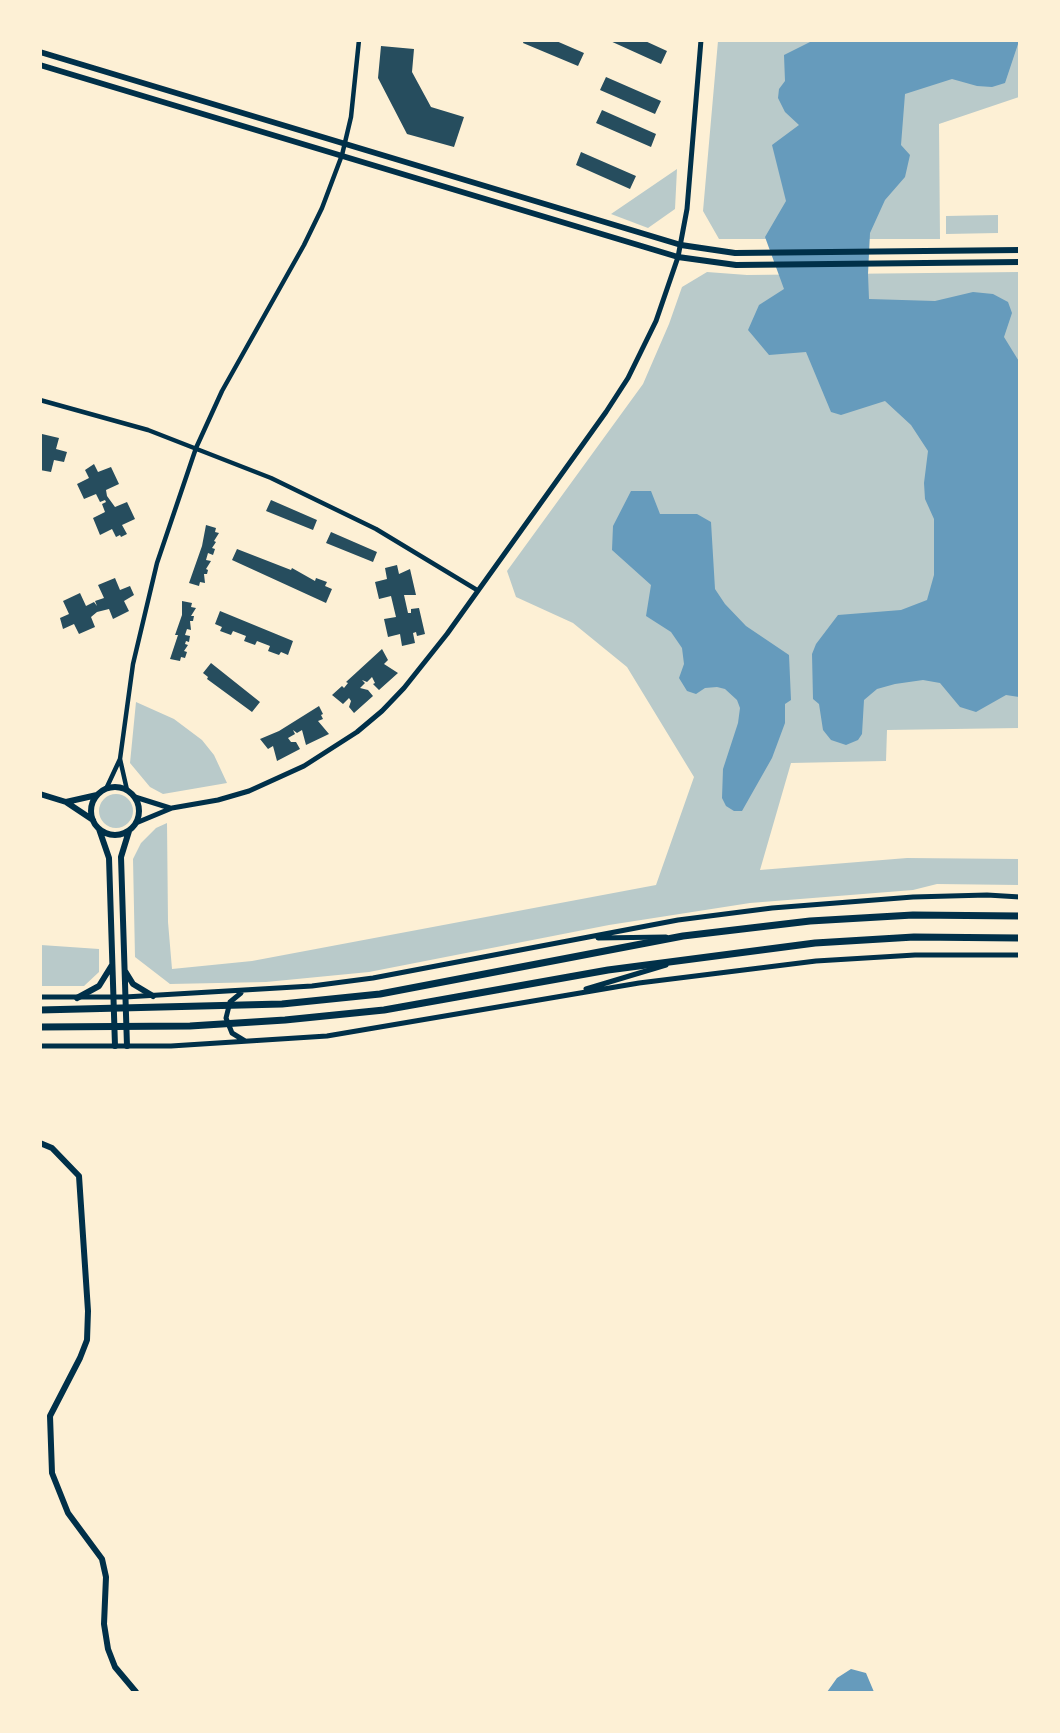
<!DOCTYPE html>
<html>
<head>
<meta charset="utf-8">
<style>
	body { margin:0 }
	#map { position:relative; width:1060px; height:1733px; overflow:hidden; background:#fdf0d5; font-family:"Source Serif 4",serif }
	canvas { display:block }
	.frame { position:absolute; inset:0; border:42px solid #fdf0d5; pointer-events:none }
</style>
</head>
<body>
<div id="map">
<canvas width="1060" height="1733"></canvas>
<div class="frame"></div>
</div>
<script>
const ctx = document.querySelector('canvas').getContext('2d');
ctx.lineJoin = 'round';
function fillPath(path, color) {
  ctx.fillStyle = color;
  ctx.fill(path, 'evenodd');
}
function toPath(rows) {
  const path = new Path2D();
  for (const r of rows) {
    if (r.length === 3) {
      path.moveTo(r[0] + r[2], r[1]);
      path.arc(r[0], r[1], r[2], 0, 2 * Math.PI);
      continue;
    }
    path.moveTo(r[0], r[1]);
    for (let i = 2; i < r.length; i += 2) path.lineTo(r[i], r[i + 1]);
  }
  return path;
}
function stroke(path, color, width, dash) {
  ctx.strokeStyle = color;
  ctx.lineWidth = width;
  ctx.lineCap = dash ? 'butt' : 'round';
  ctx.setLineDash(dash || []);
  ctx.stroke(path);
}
fillPath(toPath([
	[718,41,1019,41,1019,97,939,124,940,239,719,239,703,211],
	[677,169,675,209,648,228,611,214],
	[998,215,998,233,946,234,946,216],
	[707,272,747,275,1019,272,1019,728,887,730,886,761,791,763,760,870,907,858,1019,859,1019,885,937,884,913,890,750,903,609,925,369,972,266,982,170,984,135,957,133,859,141,843,156,828,167,823,168,922,172,969,252,961,656,885,694,777,627,667,573,623,516,597,507,571,643,384,669,324,682,287],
	[136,702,174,719,202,740,214,755,227,783,163,794,150,787,130,763],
	[116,811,17],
	[41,945,99,949,99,972,84,986,41,986]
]), '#b9caca');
fillPath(toPath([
	[812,41,1019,41,1005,83,992,87,977,86,952,79,905,94,901,145,910,155,905,177,885,200,870,233,868,274,869,299,935,301,973,292,993,294,1008,302,1012,313,1004,337,1020,363,1019,697,1006,695,976,712,960,707,940,683,923,680,895,684,877,689,864,700,862,734,858,740,846,745,831,740,823,730,819,704,813,699,812,654,816,644,838,615,901,610,927,600,934,575,934,519,925,499,924,483,928,451,911,425,885,401,841,415,831,412,806,352,769,355,748,330,759,305,784,289,765,237,786,201,772,145,799,125,785,112,778,98,779,89,785,81,784,55],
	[631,491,651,491,660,514,697,514,711,522,715,589,725,604,746,626,789,655,791,700,785,704,785,723,772,758,742,811,734,811,726,806,722,798,723,769,738,723,740,708,737,700,725,689,717,687,705,688,696,694,687,691,679,678,684,664,682,648,671,632,646,616,651,585,612,550,613,526],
	[851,1669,866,1673,874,1692,827,1692,837,1678]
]), '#669bbc');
fillPath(toPath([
	[524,40,554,40,584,53,578,66,523,43],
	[608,40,643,40,667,51,661,64],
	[381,46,414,49,412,72,431,107,464,117,454,147,407,134,378,78],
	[606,77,661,101,655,114,600,90],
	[602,110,656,134,651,147,596,123],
	[581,152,636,176,630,189,576,165],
	[42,434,59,438,56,449,67,452,64,462,54,460,51,472,40,470],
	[94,464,98,472,111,467,119,484,106,490,107,496,115,507,127,502,135,519,122,525,127,534,121,537,120,535,116,537,112,529,100,535,93,518,105,512,102,504,106,502,105,500,100,502,96,494,84,499,77,484,89,478,85,470],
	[271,500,317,520,313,530,266,511],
	[206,525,216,528,215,532,219,533,214,541,216,542,212,548,215,549,213,555,208,553,206,560,211,561,206,569,208,570,207,574,204,574,205,583,200,582,199,586,189,583,202,546],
	[331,532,377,552,373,562,326,543],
	[237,549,291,570,292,568,315,581,316,578,327,582,325,586,332,589,326,603,232,560],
	[397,565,399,574,410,569,416,595,404,595,408,613,411,613,411,609,419,608,425,634,417,636,416,632,413,633,415,643,402,646,400,634,388,637,384,619,396,617,391,596,379,599,375,582,387,579,385,568],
	[115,578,120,590,130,586,134,595,124,601,129,611,113,619,109,609,97,612,91,617,95,627,79,634,74,624,63,629,60,618,69,614,63,601,80,593,86,606,94,602,97,606,95,601,104,598,98,585],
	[182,601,192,603,191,607,196,608,191,616,194,616,193,621,190,621,191,630,187,629,185,635,190,636,189,642,186,641,185,644,188,645,184,651,187,652,185,658,181,657,180,661,170,659,178,635,175,635,182,615],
	[220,611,293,641,288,655,281,652,279,655,268,651,270,646,257,641,255,645,244,641,246,636,233,631,231,635,220,631,222,627,215,624],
	[382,649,388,660,384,664,398,673,379,690,373,684,375,683,372,677,367,682,362,680,365,683,360,688,368,690,373,696,354,713,349,707,351,701,349,698,343,704,332,695,342,686,344,688,348,683,346,682],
	[211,663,260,702,252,712,207,679,208,677,203,673],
	[319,706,323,714,321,715,323,719,318,721,329,734,306,745,302,730,297,733,293,730,295,734,288,738,291,742,296,742,300,749,277,761,273,746,268,749,260,739,279,731]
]), '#264d5e');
stroke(toPath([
	[40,400,148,430,271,478,376,529,477,590],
	[120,759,133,664,157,563,196,448,222,391,304,245,322,208,342,155,351,117,359,40],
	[106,789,120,759,127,790]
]), '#003049', 4.5);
stroke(toPath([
	[135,797,170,808],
	[136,823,172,808,218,800,249,791,304,766,357,732,382,711,404,688,447,634,606,412,628,378,656,321,678,257,687,209,701,40],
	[598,938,666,937],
	[586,989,666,965],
	[241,993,230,1002,226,1018,232,1033,245,1041],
	[40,997,125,997,312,986,373,978,678,920,772,908,913,897,987,895,1020,897],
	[40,1046,171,1046,327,1036,639,983,816,961,915,955,1020,955]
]), '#003049', 5);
stroke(toPath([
	[40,52,681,245,735,253,1020,250],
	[40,65,678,257,736,265,1020,262],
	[115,811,24],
	[40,794,66,802],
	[93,820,66,802,97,795],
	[99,829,109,858,115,1046],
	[125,971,133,984,153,996],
	[77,998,99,986,112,965],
	[127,1046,121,857,129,831],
	[40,1143,52,1148,79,1176,88,1311,87,1340,80,1358,50,1416,52,1473,68,1513,102,1559,106,1577,104,1624,108,1649,115,1667,136,1692]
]), '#003049', 6);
stroke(toPath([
	[40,1010,282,1004,380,994,683,936,810,921,913,915,1020,916],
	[40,1027,190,1026,285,1020,384,1010,608,970,815,943,914,937,1020,938]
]), '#003049', 7);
</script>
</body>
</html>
